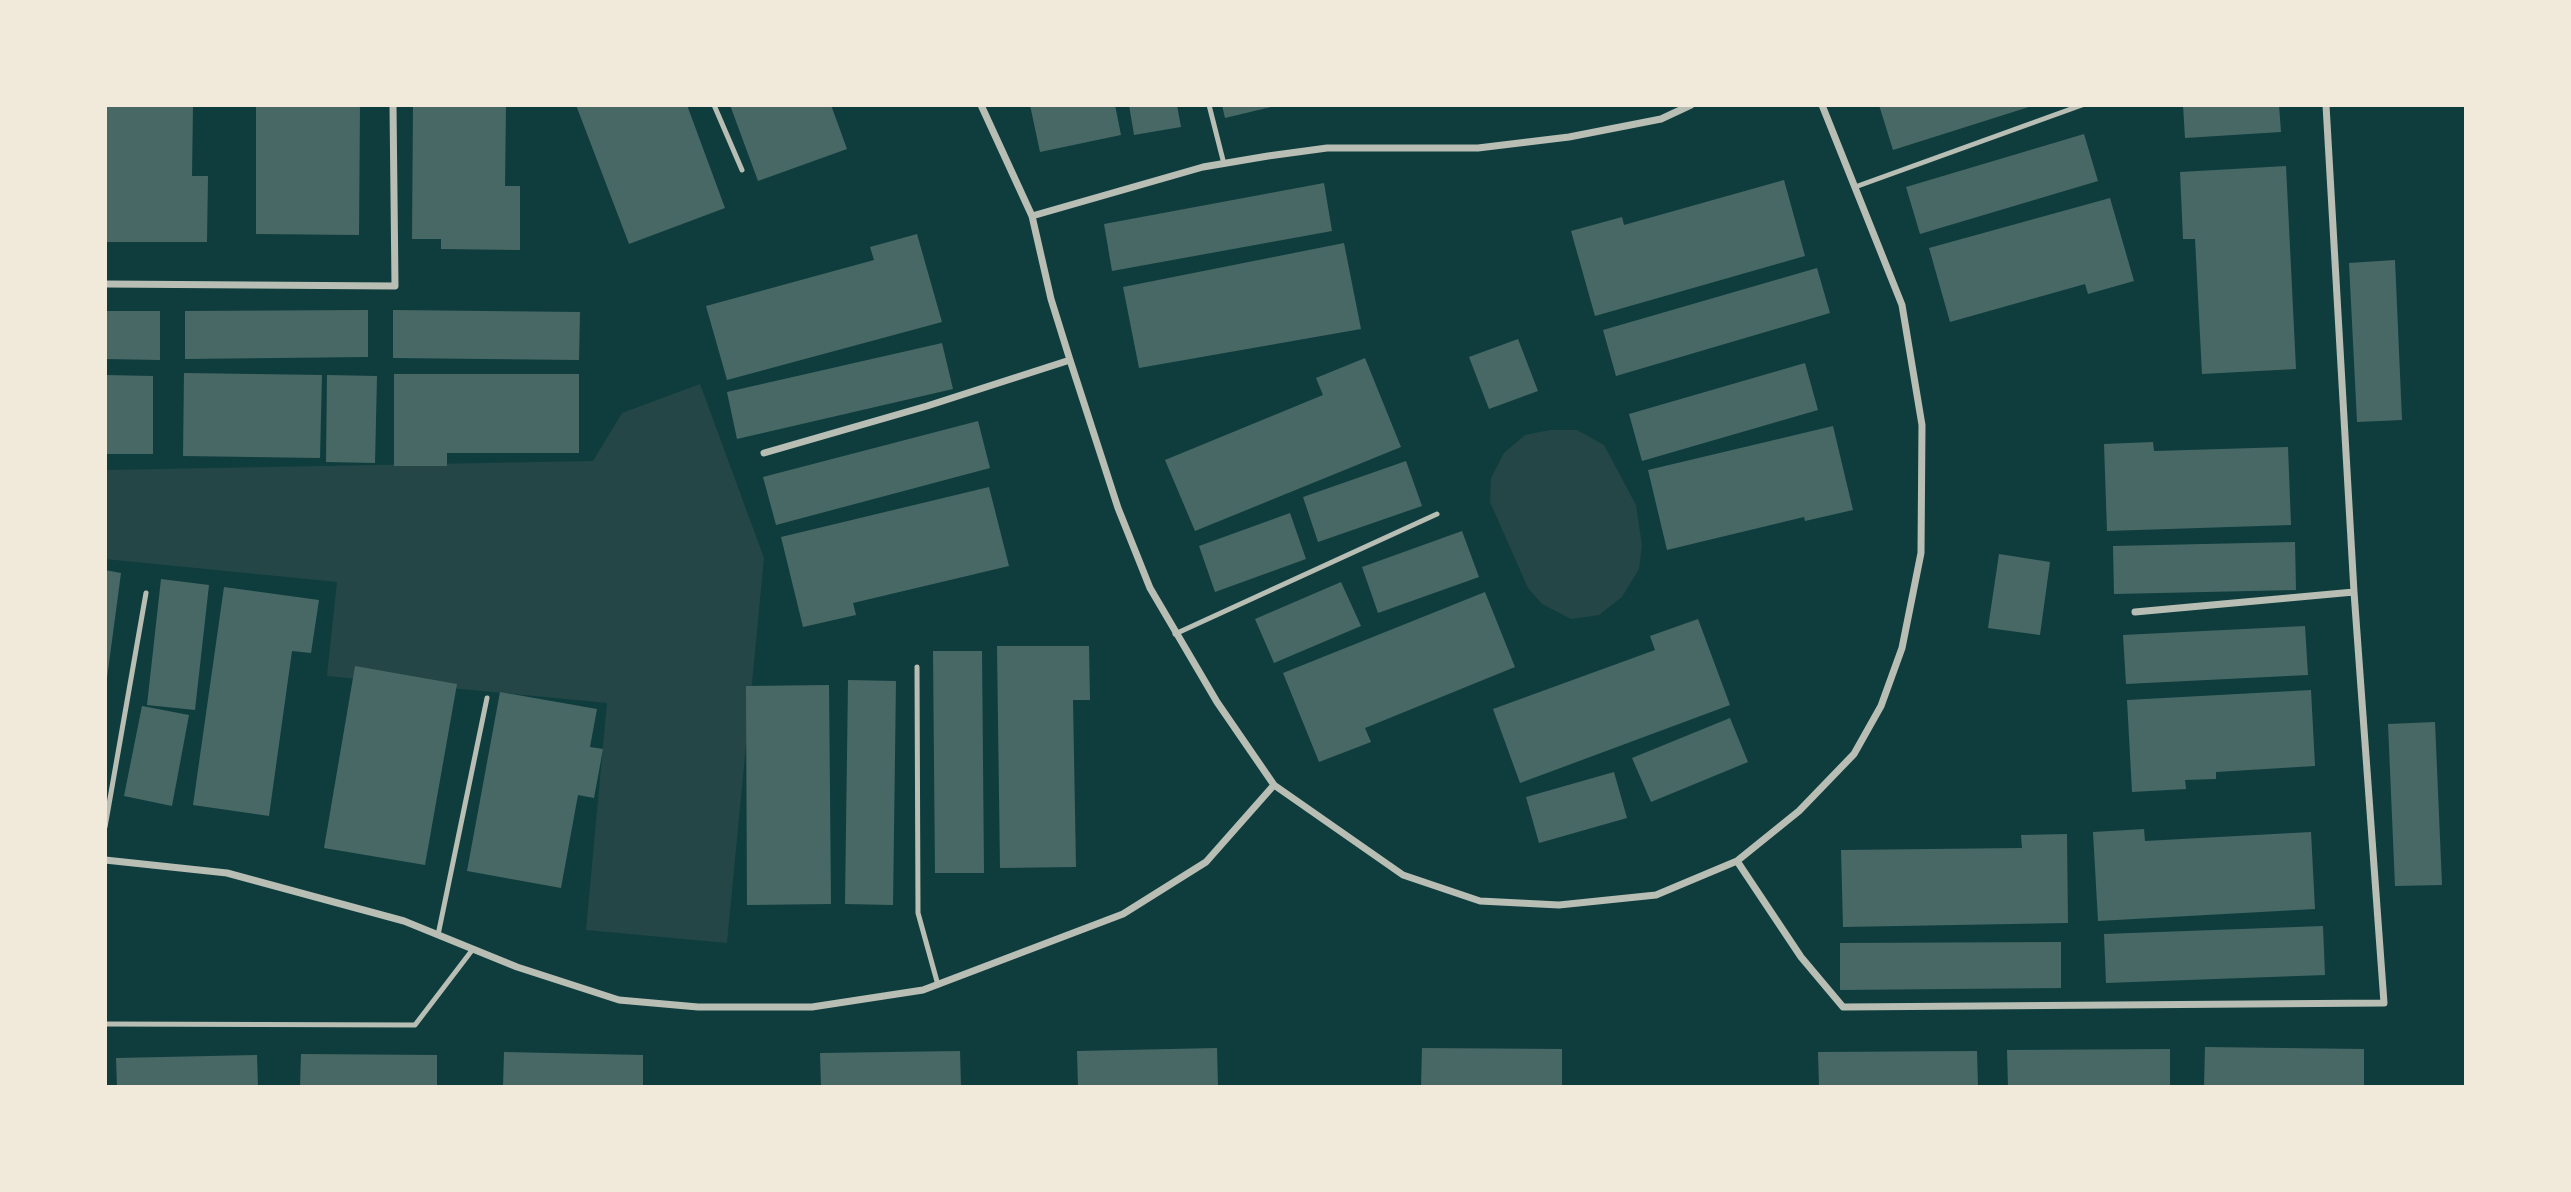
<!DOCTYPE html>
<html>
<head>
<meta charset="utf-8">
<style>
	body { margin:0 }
	#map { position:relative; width:2571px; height:1192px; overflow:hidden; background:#0f3d3e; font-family:Mulish,sans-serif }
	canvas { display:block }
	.frame { position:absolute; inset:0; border:107px solid #f1e9da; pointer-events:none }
</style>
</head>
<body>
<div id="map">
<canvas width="2571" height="1192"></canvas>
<div class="frame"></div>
</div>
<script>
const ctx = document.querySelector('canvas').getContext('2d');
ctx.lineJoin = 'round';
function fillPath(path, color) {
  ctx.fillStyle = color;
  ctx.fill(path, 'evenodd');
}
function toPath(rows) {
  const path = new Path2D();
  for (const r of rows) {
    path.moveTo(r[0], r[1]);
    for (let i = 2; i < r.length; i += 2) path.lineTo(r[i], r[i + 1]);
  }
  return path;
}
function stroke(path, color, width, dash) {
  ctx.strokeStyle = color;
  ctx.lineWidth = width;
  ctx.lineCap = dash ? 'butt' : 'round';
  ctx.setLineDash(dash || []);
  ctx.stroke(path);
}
fillPath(toPath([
	[700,384,764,558,727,943,586,930,607,703,327,676,337,582,105,559,105,470,593,461,622,413],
	[1550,430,1577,430,1604,445,1636,505,1642,545,1639,569,1622,597,1599,615,1571,619,1542,604,1528,588,1490,502,1491,478,1504,453,1525,435]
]), '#244646');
fillPath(toPath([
	[105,105,193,105,192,176,208,176,207,242,105,242],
	[256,105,360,105,359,235,256,234],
	[413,105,506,105,505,186,520,186,520,250,441,249,441,239,412,239],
	[576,105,687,105,725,208,629,244],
	[730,105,831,105,847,149,758,181],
	[1030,105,1115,105,1121,135,1040,152],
	[1129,105,1177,105,1181,127,1134,135],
	[1222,105,1271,105,1271,107,1225,118],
	[1879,105,2032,105,2032,106,1893,150],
	[2183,105,2279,105,2281,132,2185,138],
	[2084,134,2098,181,1920,234,1906,187],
	[2286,166,2296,369,2202,374,2195,239,2183,239,2180,172],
	[1784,180,1805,256,1595,316,1571,231,1622,217,1624,225],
	[1324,183,1332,231,1112,271,1104,224],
	[2110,198,2134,281,2088,294,2085,284,1950,322,1929,248],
	[917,234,942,322,727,380,706,306,874,260,870,247],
	[1344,243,1361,329,1139,368,1123,287],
	[2395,260,2402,420,2357,422,2349,263],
	[1817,268,1830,313,1616,376,1603,330],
	[368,310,368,357,185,359,185,311],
	[393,310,580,312,579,360,393,358],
	[105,311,160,311,160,360,105,359],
	[1518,339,1538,391,1489,409,1469,357],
	[942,343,953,389,737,439,727,392],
	[1365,358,1401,447,1195,531,1165,460,1323,395,1316,378],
	[1805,363,1818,410,1642,461,1629,414],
	[184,373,322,375,320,458,183,456],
	[394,374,579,374,579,453,447,453,447,466,394,466],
	[105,375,153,376,153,454,105,454],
	[327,375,377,376,375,463,326,462],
	[978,421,990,468,776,525,763,477],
	[1833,426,1853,510,1805,521,1804,517,1667,550,1648,470],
	[2153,442,2154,451,2288,447,2291,525,2107,531,2104,444],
	[1406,461,1422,506,1318,542,1303,497],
	[989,487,1009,566,853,603,856,615,803,627,781,537],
	[1290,513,1306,559,1215,592,1199,546],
	[1462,531,1479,577,1378,613,1362,567],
	[2295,542,2296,590,2114,594,2113,546],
	[1999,554,2050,562,2040,635,1988,628],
	[105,570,121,573,107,678,105,678],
	[161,579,209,585,195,710,147,705],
	[1341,582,1361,626,1274,663,1255,619],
	[224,587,319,600,311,653,292,651,269,816,193,805],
	[1485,592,1515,667,1365,728,1371,742,1319,762,1283,673],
	[1698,619,1730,705,1520,783,1493,709,1655,650,1650,636],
	[2305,626,2308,675,2126,684,2123,635],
	[997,646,1089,646,1090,700,1073,700,1076,867,1000,868],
	[933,651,982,651,984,873,935,873],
	[355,666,457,684,425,865,324,848],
	[848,680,896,681,893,905,845,904],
	[829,685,831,904,747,905,746,686],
	[2311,690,2315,766,2216,772,2216,779,2185,780,2186,789,2132,792,2127,700],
	[500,692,597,709,590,747,603,749,594,798,578,795,561,888,467,871],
	[142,706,189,715,172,806,124,796],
	[1730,718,1748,762,1651,802,1632,758],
	[2435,722,2442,885,2395,886,2388,724],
	[1614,772,1627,818,1539,843,1526,797],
	[2144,829,2145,841,2311,832,2315,909,2098,921,2093,832],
	[2067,834,2068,923,1843,927,1841,850,2022,848,2021,835],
	[2323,926,2325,975,2106,983,2104,934],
	[2061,942,2061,988,1840,990,1840,943],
	[2205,1047,2364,1049,2364,1087,2204,1087],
	[1217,1048,1218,1087,1078,1087,1077,1051],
	[1422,1048,1562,1049,1562,1087,1421,1087],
	[2170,1049,2170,1087,2008,1087,2007,1050],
	[960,1051,961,1087,821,1087,820,1053],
	[1977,1051,1978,1087,1819,1087,1818,1052],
	[504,1052,643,1055,643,1087,503,1087],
	[301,1054,437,1055,437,1087,300,1087],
	[257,1055,258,1087,117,1087,116,1058]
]), '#486865');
stroke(toPath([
	[714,105,742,170],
	[1209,105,1224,164],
	[1855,187,2082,105],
	[1175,634,1437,514],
	[917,667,918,913,938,985],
	[105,827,146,593],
	[438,935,487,698],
	[105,1024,415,1025,473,949]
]), '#b8beb3', 5);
stroke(toPath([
	[981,105,1032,216,1051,299,1070,360,1118,508,1150,588,1217,702,1274,785,1403,875,1480,901,1559,905,1656,895,1737,861,1799,811,1854,754,1881,706,1902,648,1921,553,1922,425,1902,305,1822,105],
	[1032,216,1203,167,1268,156,1327,148,1478,148,1569,137,1661,119,1691,105],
	[105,284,395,286,393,105],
	[764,453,927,406,1070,360],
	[2135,612,2354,592],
	[105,860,227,873,404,921,517,967,619,1000,698,1007,812,1007,923,990,1123,914,1206,862,1274,785],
	[1737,861,1801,957,1843,1007,2384,1003,2354,592,2326,105]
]), '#b8beb3', 7);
</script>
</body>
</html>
